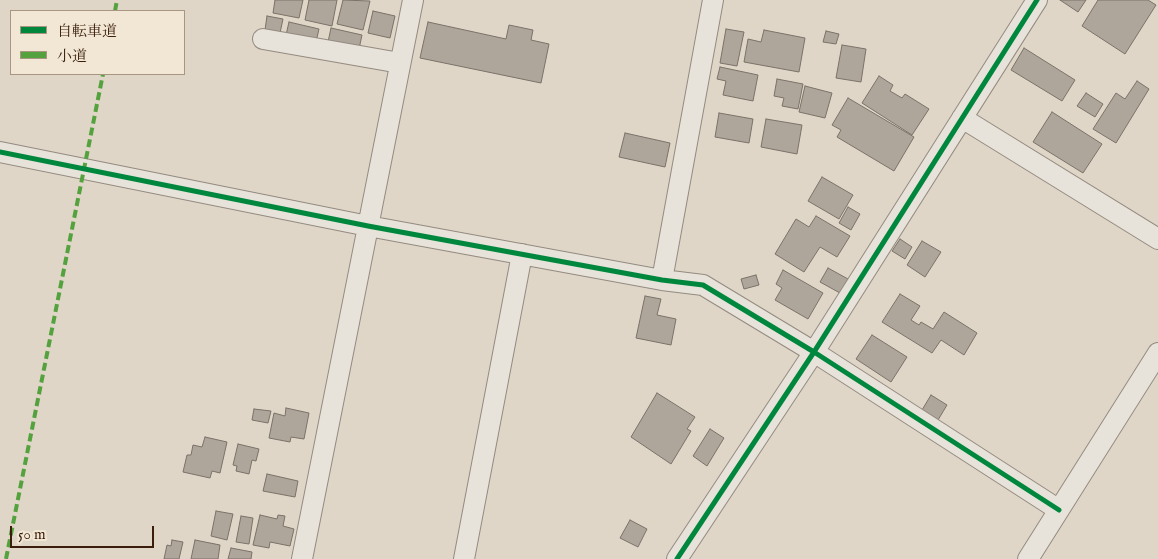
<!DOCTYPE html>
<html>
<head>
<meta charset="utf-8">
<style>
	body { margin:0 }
	#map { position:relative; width:1158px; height:559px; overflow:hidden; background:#dfd6c7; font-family:"IM FELL English","Noto Serif JP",serif }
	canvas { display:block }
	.legend { position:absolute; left:10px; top:10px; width:175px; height:65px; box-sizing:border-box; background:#f1e7d4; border:1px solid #a89683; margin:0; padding:6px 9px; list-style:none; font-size:15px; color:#3a1d0a }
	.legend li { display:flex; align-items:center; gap:10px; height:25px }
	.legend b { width:25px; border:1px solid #a89683 }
	.scale { position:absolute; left:10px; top:526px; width:144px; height:22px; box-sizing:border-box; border:2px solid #3a1d0a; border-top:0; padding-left:6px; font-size:15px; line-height:18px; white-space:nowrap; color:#3a1d0a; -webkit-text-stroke:4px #f1e7d4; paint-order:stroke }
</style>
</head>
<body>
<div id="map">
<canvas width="1158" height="559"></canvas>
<ul class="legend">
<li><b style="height:6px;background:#00873e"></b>自転車道</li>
<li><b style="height:6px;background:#54a23e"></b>小道</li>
</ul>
<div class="scale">50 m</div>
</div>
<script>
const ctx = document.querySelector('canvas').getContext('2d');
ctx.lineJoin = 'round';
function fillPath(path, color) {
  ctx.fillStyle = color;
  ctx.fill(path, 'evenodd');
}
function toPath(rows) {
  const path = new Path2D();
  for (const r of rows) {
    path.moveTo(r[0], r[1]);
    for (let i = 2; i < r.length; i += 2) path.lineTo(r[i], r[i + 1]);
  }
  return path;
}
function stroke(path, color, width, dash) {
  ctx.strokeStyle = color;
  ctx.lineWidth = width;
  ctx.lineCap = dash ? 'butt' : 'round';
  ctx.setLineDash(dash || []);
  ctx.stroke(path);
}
const building = toPath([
	[275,0,303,0,299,18,273,13,275,0],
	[309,0,337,0,332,26,305,20,309,0],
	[343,0,370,1,363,30,337,24,343,0],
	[1060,0,1086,0,1078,12,1060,0],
	[1098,0,1148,0,1156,5,1125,54,1082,26,1098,0],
	[373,11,395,16,390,38,368,33,373,11],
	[267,16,283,19,280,33,265,30,267,16],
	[289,22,319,29,316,42,286,35,289,22],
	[428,22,506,39,509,25,533,30,531,40,549,44,541,83,420,58,428,22],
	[331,28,362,35,359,49,328,42,331,28],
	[726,29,744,32,737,66,720,63,726,29],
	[764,30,805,38,799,72,744,62,748,39,761,42,764,30],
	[826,31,839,34,836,44,823,42,826,31],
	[842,45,866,49,861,82,836,78,842,45],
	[1024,48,1075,80,1062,101,1011,70,1024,48],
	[720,67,758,75,753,101,723,95,726,81,717,79,720,67],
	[879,76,893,85,890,91,902,98,905,94,929,109,912,135,862,103,879,76],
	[777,79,803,84,798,109,782,106,784,98,774,96,777,79],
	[1137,81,1149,89,1116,143,1093,129,1116,93,1125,99,1137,81],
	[805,86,832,93,825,118,799,112,805,86],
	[1086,93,1103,104,1095,117,1077,106,1086,93],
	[848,98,914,137,894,171,837,137,841,130,832,125,848,98],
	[1052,112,1102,144,1083,173,1033,142,1052,112],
	[719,113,753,119,749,143,715,137,719,113],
	[766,119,802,125,797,154,761,147,766,119],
	[625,133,670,143,665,167,619,157,625,133],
	[822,177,853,195,839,219,808,201,822,177],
	[848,207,860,214,851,230,839,223,848,207],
	[816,216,850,236,837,257,820,247,804,272,775,254,796,219,809,227,816,216],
	[900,239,912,247,905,259,892,251,900,239],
	[922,241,941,252,925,277,907,265,922,241],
	[828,268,848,279,840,293,820,282,828,268],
	[783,270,823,293,808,319,775,300,782,288,776,284,783,270],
	[756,275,759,285,744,289,741,279,756,275],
	[900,294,920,306,911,320,919,325,921,322,933,329,944,312,977,333,964,355,941,340,932,353,882,322,900,294],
	[645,296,661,299,657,315,676,319,671,345,636,338,645,296],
	[872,335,907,357,891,382,856,359,872,335],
	[657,393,695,417,687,429,691,431,671,464,631,437,657,393],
	[931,395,947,405,938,420,922,410,931,395],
	[286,408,309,413,304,439,291,437,290,442,269,438,274,413,285,416,286,408],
	[254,409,271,411,268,423,252,420,254,409],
	[710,429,724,438,707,466,693,456,710,429],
	[205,437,227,442,220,473,212,471,210,478,183,472,187,455,191,455,193,445,202,447,205,437],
	[238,444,259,449,256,461,252,460,249,474,236,471,237,466,233,465,238,444],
	[267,474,298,481,295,497,263,491,267,474],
	[216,511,233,514,227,540,211,536,216,511],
	[260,515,277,519,278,515,285,516,283,526,294,529,290,546,270,542,269,548,253,545,260,515],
	[241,516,253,518,249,544,236,542,241,516],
	[630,520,647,529,638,547,620,538,630,520],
	[172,540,183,542,179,559,164,559,167,545,171,546,172,540],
	[195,540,220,545,218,559,191,559,195,540],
	[231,548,252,552,251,559,228,559,231,548]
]);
fillPath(building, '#aea69a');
stroke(building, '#7b7268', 1);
const minor = toPath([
	[263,39,400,63],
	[962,118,1158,239],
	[0,152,368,226,662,280,703,285,814,352,1059,510],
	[662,280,713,0],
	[302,559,413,0],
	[464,559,522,254],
	[677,559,814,352,1037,0],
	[1028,559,1158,353]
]);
stroke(minor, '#948b80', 22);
stroke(minor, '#e7e2da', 20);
stroke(toPath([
	[115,11,117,0],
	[6,559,103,74]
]), '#54a23e', 4, [8, 4]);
stroke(toPath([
	[0,152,368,226,662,280,703,285,814,352,1059,510],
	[677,559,814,352,1037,0]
]), '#00873e', 5);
</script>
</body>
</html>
